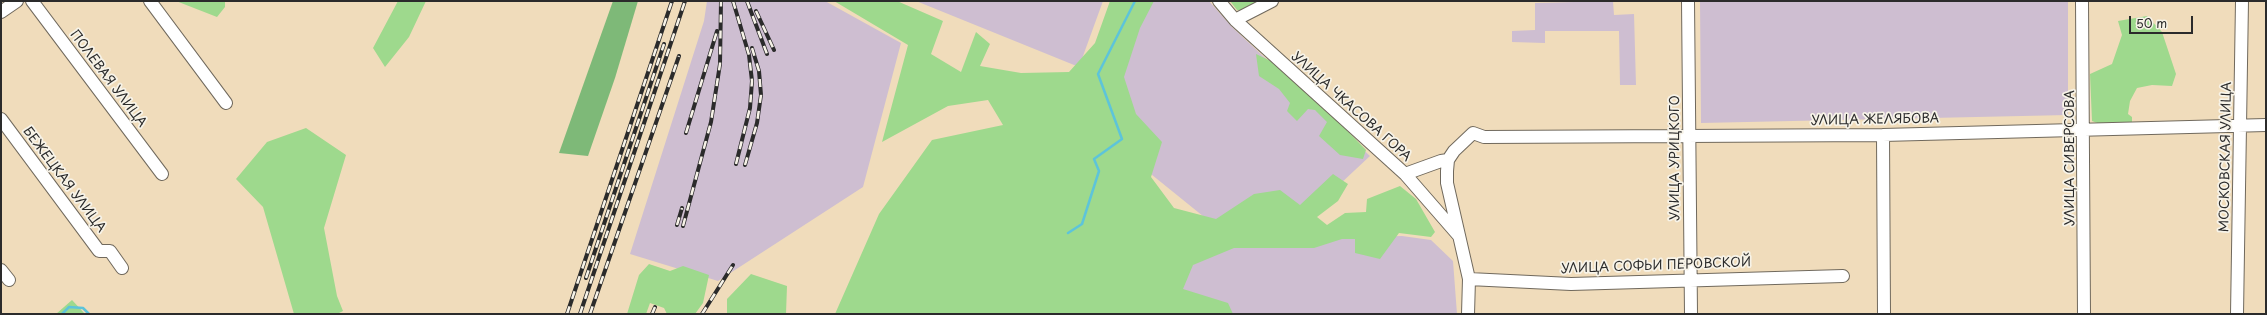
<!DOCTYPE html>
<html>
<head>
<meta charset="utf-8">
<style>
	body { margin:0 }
	#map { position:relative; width:2267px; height:315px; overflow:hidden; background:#f0dcbb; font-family:"Playpen Sans",sans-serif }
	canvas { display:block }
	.frame { position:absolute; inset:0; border:2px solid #2b2b2b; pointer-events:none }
	.scale { position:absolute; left:2129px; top:16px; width:64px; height:18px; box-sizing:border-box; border:2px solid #2b2b2b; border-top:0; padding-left:5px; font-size:12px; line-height:14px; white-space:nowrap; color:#2b2b2b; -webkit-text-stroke:3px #f7f3e8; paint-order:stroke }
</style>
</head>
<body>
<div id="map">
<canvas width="2267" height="315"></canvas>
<div class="frame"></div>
<div class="scale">50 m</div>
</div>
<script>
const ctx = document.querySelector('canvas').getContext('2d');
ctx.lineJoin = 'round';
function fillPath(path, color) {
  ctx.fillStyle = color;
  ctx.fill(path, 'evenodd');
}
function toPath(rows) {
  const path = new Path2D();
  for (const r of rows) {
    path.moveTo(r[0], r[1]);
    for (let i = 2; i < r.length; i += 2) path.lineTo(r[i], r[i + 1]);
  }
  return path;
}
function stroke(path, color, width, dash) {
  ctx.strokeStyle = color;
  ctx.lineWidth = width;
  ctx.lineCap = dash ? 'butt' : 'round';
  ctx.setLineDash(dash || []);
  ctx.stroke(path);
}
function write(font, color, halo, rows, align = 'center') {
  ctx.font = font + ' "Playpen Sans",sans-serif';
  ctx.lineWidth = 3.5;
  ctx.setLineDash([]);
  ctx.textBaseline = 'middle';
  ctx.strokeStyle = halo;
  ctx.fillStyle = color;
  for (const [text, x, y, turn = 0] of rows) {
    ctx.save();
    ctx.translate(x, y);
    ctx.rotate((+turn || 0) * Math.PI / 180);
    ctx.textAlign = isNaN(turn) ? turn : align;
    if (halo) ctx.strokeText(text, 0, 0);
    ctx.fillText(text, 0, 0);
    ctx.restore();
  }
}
fillPath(toPath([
	[707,1,825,1,901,43,863,187,718,281,630,254,704,21],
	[916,1,1103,1,1079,67],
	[1148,1,1209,1,1232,27,1370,156,1309,213,1214,225,1141,166,1113,79],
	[1613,1,1614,15,1634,14,1636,85,1620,85,1619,31,1545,31,1545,43,1512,42,1512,31,1535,30,1535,3],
	[1700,1,2068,1,2068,115,1701,123],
	[1402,236,1431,240,1453,261,1457,314,1135,314,1184,260,1229,240]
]), '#cebed1');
fillPath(toPath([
	[176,1,225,1,225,7,217,17],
	[398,1,426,1,409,37,385,67,373,48],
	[834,1,897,1,943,21,931,54,961,72,976,32,990,44,980,66,1021,73,1069,72,1095,43,1110,1,1154,1,1140,28,1124,77,1136,114,1162,142,1151,177,1174,208,1216,219,1254,194,1280,190,1300,205,1333,174,1348,184,1338,201,1317,217,1327,225,1345,213,1366,212,1367,199,1400,186,1416,199,1435,232,1431,237,1399,233,1380,259,1355,253,1355,239,1342,239,1314,248,1234,248,1193,265,1183,289,1228,303,1233,314,835,314,879,214,932,140,1003,125,988,100,948,106,882,142,908,45],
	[1230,1,1261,1,1243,11,1237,10],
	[2147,16,2162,32,2176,74,2172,86,2152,85,2137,88,2130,101,2128,114,2132,117,2132,124,2105,126,2092,121,2090,74,2112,64,2122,35,2118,21],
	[1256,54,1273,62,1336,119,1366,150,1363,159,1340,155,1319,136,1327,122,1315,110,1308,109,1297,121,1287,111,1290,103,1279,89,1259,76],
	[306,128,346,155,324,228,337,296,343,311,337,314,294,314,263,207,236,179,267,142],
	[649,264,670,271,683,266,709,275,703,303,695,314,667,314,664,308,650,303,646,314,627,314,639,275],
	[751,274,787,286,786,314,727,314,727,299],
	[72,300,85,314,56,314]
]), '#9ed98d');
fillPath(toPath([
	[613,1,638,1,615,78,588,156,559,153]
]), '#7eb978');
stroke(toPath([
	[1068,233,1082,224,1099,171,1094,159,1122,139,1098,74,1135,1],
	[62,314,69,307,83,308,89,314]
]), '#5dc4da', 2.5);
const minor = toPath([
	[32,1,162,174],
	[150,1,226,103],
	[1219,1,1235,20,1405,174,1459,236],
	[1688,1,1691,314],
	[2082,1,2084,314],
	[1,12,17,1],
	[1235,20,1272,1],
	[1,119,99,251,110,251,122,268],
	[1883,135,1884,314],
	[1405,174,1441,161,1448,160],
	[1,270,9,280],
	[1469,279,1571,284,1843,276],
	[1468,314,1469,279,1447,183,1447,171,1448,160,1454,151,1473,133,1484,137,1883,135,2266,125],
	[2237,314,2242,1]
]);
stroke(minor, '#70695d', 14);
stroke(minor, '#fff', 12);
const rail = toPath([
	[733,1,749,55,752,81,750,108,736,164],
	[747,1,767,54],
	[756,11,774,50],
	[686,133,717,31],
	[745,165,757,123,761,95,759,71,752,48],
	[677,225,682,208],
	[683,226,711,122,720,64,721,1],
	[586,278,664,44],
	[567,314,672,1],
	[580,314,685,1],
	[590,314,679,56],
	[652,314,655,307],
	[702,314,733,265]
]);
stroke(rail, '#2b2b2b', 4);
stroke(rail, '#f7f3e8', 2.5, [8]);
write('13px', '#2b2b2b', '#f7f3e8', [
	["ПОЛЕВАЯ УЛИЦА",108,79,53],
	["УЛИЦА ЧКАСОВА ГОРА",1351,107,42],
	["УЛИЦА ЖЕЛЯБОВА",1875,120,-1],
	["МОСКОВСКАЯ УЛИЦА",2226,157,-89],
	["УЛИЦА УРИЦКОГО",1675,158,-90],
	["УЛИЦА СИВЕРСОВА",2070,158,-90],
	["БЕЖЕЦКАЯ УЛИЦА",64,180,53],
	["УЛИЦА СОФЬИ ПЕРОВСКОЙ",1656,266,-2]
]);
</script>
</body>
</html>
